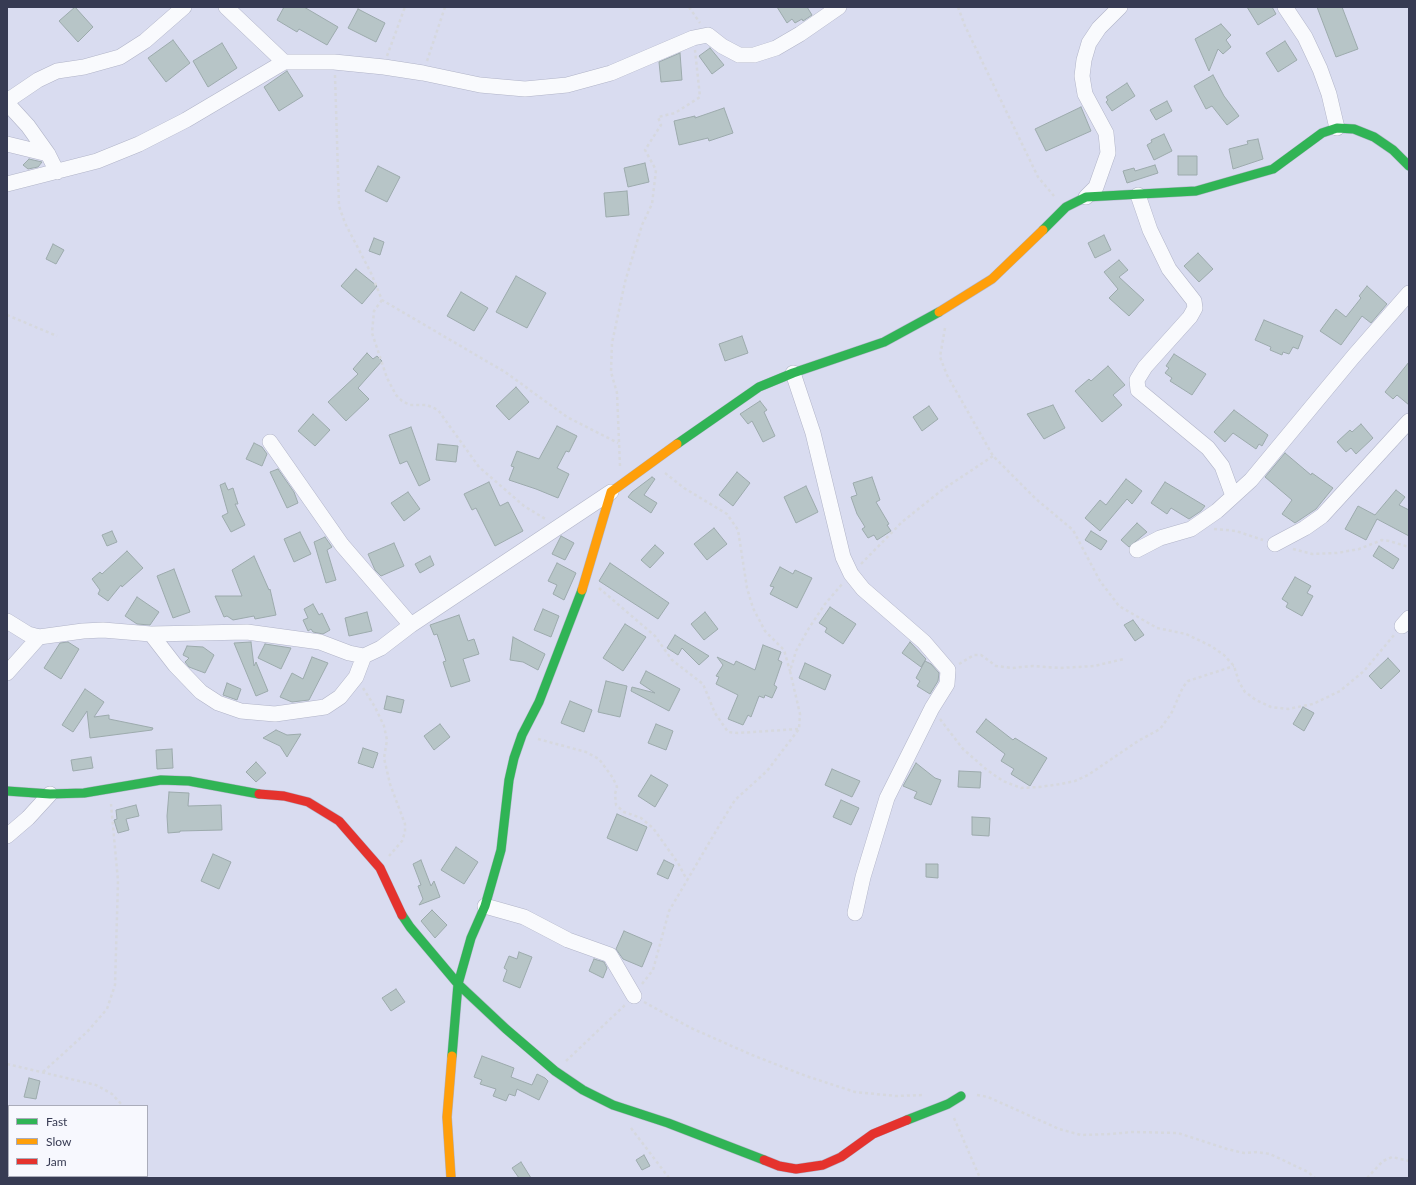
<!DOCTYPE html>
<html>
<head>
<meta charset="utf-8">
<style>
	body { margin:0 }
	#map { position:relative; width:1416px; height:1185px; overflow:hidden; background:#d9dcf0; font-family:Lato,sans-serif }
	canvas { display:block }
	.frame { position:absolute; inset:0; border:8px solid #373b53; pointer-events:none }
	.legend { position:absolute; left:8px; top:1105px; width:140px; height:72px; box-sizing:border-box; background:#f7f8fe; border:1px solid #aaacba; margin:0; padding:5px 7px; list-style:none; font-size:12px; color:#373b53 }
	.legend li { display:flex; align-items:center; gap:8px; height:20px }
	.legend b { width:20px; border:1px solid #aaacba }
</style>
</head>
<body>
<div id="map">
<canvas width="1416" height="1185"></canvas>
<div class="frame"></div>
<ul class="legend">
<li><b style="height:5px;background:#30b455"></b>Fast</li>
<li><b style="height:5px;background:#ff9f0a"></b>Slow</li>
<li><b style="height:5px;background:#e5322d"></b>Jam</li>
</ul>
</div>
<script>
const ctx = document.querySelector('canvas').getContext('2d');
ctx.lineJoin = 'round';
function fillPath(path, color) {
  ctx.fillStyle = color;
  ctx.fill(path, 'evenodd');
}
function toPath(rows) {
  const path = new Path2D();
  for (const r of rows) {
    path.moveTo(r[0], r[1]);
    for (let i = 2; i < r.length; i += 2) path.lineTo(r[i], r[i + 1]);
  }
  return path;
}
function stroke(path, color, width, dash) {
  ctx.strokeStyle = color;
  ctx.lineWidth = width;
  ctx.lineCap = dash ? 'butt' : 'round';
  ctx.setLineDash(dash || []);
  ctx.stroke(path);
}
const building = toPath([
	[75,7,93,27,78,42,59,21,75,7],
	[284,7,304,7,338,27,327,45,299,29,297,32,277,20,284,7],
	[777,7,807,7,812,15,803,21,802,19,795,23,792,19,787,23,777,7],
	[1247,7,1272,7,1276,14,1258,25,1247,7],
	[1317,7,1342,7,1358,49,1336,57,1317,7],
	[358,9,385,23,376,42,348,28,358,9],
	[1221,24,1231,35,1226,40,1231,47,1223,54,1218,49,1209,71,1195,39,1221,24],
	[173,40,190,63,166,82,148,58,173,40],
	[1285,41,1297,60,1278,72,1266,53,1285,41],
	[222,43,237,68,208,87,193,61,222,43],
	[710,48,724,65,712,74,699,56,710,48],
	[680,53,682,80,661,82,659,62,680,53],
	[287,71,303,96,279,111,264,87,287,71],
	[1213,75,1224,96,1239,116,1227,125,1212,106,1206,109,1194,86,1213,75],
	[1127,83,1135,96,1112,111,1106,102,1108,100,1106,97,1127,83],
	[1167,101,1172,111,1156,120,1150,110,1167,101],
	[1081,107,1091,131,1046,151,1035,129,1081,107],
	[724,108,733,133,709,141,708,138,679,145,674,121,695,116,695,118,724,108],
	[1164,134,1172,151,1154,160,1147,145,1152,142,1151,140,1164,134],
	[1258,139,1263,159,1233,169,1229,149,1248,144,1247,141,1258,139],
	[1178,156,1197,156,1197,175,1178,175,1178,156],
	[29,159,42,162,38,167,28,169,23,165,29,159],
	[645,163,649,182,628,187,624,168,645,163],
	[1155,165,1158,173,1127,183,1123,171,1134,168,1135,171,1155,165],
	[378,166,400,177,387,202,365,191,378,166],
	[627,191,629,215,606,217,604,193,627,191],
	[1104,235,1111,250,1095,258,1088,243,1104,235],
	[374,238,384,242,380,255,369,251,374,238],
	[53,244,64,250,56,264,46,259,53,244],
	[1198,253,1213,269,1199,282,1184,266,1198,253],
	[1119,260,1128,270,1119,277,1144,300,1129,316,1109,298,1118,289,1104,272,1119,260],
	[356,269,377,286,362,304,341,286,356,269],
	[516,276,546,293,527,328,496,312,516,276],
	[1367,286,1387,304,1371,323,1362,316,1341,345,1320,331,1336,309,1346,317,1361,298,1359,296,1367,286],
	[461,292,488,308,474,331,447,316,461,292],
	[1264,320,1303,336,1298,349,1293,347,1289,354,1283,352,1282,355,1270,350,1271,347,1255,340,1264,320],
	[742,336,748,353,725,361,719,344,742,336],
	[367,353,373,359,377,356,382,361,358,388,369,399,346,421,328,402,358,374,353,369,367,353],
	[1174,354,1206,374,1192,395,1170,381,1172,378,1165,373,1169,368,1166,366,1174,354],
	[1409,362,1409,405,1397,395,1393,399,1385,392,1409,362],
	[1108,366,1125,385,1113,395,1122,405,1102,422,1075,391,1089,379,1091,381,1108,366],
	[516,387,529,402,509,420,496,406,516,387],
	[760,401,767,410,764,412,775,436,763,442,752,421,748,424,740,414,760,401],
	[1053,405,1065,428,1044,439,1027,414,1053,405],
	[929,406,938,419,922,431,913,417,929,406],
	[1234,410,1268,435,1262,446,1259,444,1256,449,1233,433,1225,442,1214,432,1234,410],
	[313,414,330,430,315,446,298,431,313,414],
	[1361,424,1373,438,1356,454,1351,448,1346,452,1337,442,1350,430,1352,432,1361,424],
	[557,426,577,436,569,452,566,451,557,468,569,474,558,498,536,489,509,480,514,467,511,466,517,451,539,459,557,426],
	[411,427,430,480,419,486,407,461,400,464,389,435,411,427],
	[254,443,262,447,267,454,262,466,246,459,254,443],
	[438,444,458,446,456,462,436,460,438,444],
	[1285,453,1311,475,1312,473,1333,488,1316,509,1295,523,1282,514,1292,500,1265,477,1285,453],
	[278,469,294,492,298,503,287,508,270,472,278,469],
	[737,472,750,483,733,506,719,495,737,472],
	[652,477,655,479,644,495,657,503,651,513,628,497,632,492,652,477],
	[872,477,880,500,876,502,889,524,887,525,891,531,877,540,874,535,868,538,862,529,865,527,857,514,851,497,857,495,853,483,872,477],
	[1126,479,1142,491,1132,504,1127,499,1100,531,1085,518,1100,500,1106,505,1126,479],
	[489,482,500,506,508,502,523,531,495,546,476,508,472,510,464,494,489,482],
	[1165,482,1205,506,1201,511,1189,519,1171,508,1167,514,1151,503,1165,482],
	[225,483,228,490,233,488,238,504,235,504,245,525,231,532,222,516,228,513,220,485,225,483],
	[806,486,818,512,796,523,784,497,806,486],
	[1396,490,1405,497,1399,505,1409,510,1409,536,1377,519,1366,540,1345,529,1358,506,1375,515,1396,490],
	[408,492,420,509,404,521,391,503,408,492],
	[1137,523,1147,532,1129,547,1121,540,1137,523],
	[714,528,727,544,707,560,694,544,714,528],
	[112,531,117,542,107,546,102,535,112,531],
	[1091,531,1107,541,1101,550,1085,540,1091,531],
	[300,532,311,554,294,562,284,539,300,532],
	[561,536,574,543,565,560,552,554,561,536],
	[325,537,332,547,327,550,336,580,326,583,314,542,325,537],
	[394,543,404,566,381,576,375,570,368,554,394,543],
	[655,545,664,553,650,568,641,560,655,545],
	[1379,546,1399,559,1393,569,1373,556,1379,546],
	[127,551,143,568,122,587,121,585,108,601,98,594,100,590,92,579,100,572,102,574,127,551],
	[254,556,269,590,270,589,276,615,255,619,254,616,233,620,227,616,224,617,215,596,242,596,232,570,254,556],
	[430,556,434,565,420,573,415,564,430,556],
	[557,563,576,573,564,600,553,594,557,585,548,581,557,563],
	[610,563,669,603,658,619,599,581,610,563],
	[780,567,793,574,795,570,812,578,797,608,770,594,774,587,770,586,780,567],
	[174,569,190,612,173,618,157,576,174,569],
	[1295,577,1311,586,1307,593,1313,596,1302,616,1286,607,1288,603,1282,599,1295,577],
	[137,597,159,612,150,625,137,624,125,616,137,597],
	[313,604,319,615,322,613,330,630,323,634,313,632,311,629,308,631,303,620,308,618,304,609,313,604],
	[830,607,856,624,843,644,825,632,827,628,819,623,830,607],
	[543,609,559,616,551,637,534,630,543,609],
	[367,612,372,631,349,636,345,618,367,612],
	[705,612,718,629,704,640,691,624,705,612],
	[459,615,468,641,474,639,479,654,463,659,470,681,451,687,443,662,446,661,437,634,434,635,430,625,459,615],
	[1133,620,1144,635,1135,641,1124,625,1133,620],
	[625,624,646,637,623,671,603,658,625,624],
	[675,635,686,642,709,656,699,665,682,648,678,655,667,648,675,635],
	[513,637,545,654,538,670,523,662,510,660,513,637],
	[68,642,79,649,61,679,44,668,60,643,68,642],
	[251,642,254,666,256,662,268,691,256,696,234,643,251,642],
	[910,642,926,659,921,667,902,653,910,642],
	[265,644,291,648,281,669,258,658,265,644],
	[763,645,781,652,778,660,782,662,774,685,777,687,772,698,765,695,764,698,759,696,751,717,748,715,743,725,728,719,738,695,716,684,719,677,716,676,723,665,717,657,734,665,736,661,755,670,763,645],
	[187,646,203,647,214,655,205,673,189,667,185,662,189,658,183,655,187,646],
	[312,657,328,663,309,700,292,702,280,697,292,673,303,679,312,657],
	[1388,658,1400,671,1381,689,1369,676,1388,658],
	[925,661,931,664,939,673,938,681,930,694,917,686,920,681,916,678,925,661],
	[805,663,831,675,825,690,799,678,805,663],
	[646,671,680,689,669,711,631,691,632,687,655,693,640,683,646,671],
	[606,681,627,686,620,717,598,712,606,681],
	[227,683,241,689,237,700,223,695,227,683],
	[85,689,104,702,94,717,109,715,109,719,153,728,152,730,90,738,87,711,73,732,62,725,85,689],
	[387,696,404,700,401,713,384,709,387,696],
	[570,701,592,710,584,732,561,723,570,701],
	[1303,707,1314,713,1304,731,1293,724,1303,707],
	[986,719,1013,740,1015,738,1047,758,1030,786,1011,774,1014,769,1001,761,1005,754,976,732,986,719],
	[440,724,450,737,434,750,424,736,440,724],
	[656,724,673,731,666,750,648,743,656,724],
	[276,730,287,735,301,734,287,757,280,746,263,738,276,730],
	[363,748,378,753,373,768,358,763,363,748],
	[172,749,173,768,157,769,156,750,172,749],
	[91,757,93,768,73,771,71,760,91,757],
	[256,762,266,773,256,782,246,772,256,762],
	[916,763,935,778,941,780,931,805,914,798,917,792,903,786,916,763],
	[832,769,860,781,852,797,825,785,832,769],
	[959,771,981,772,980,788,958,787,959,771],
	[651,775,668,785,655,807,638,796,651,775],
	[169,792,189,793,188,806,221,805,222,830,180,831,180,832,168,833,167,816,169,792],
	[841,800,859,808,851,825,833,817,841,800],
	[136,805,139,816,126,819,129,830,118,833,114,820,117,819,116,810,136,805],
	[617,814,647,827,637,851,607,838,617,814],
	[972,817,990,818,989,836,972,835,972,817],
	[456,847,478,862,464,884,441,870,456,847],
	[213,854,231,862,219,889,201,881,213,854],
	[421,860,431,886,434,881,440,897,419,905,423,899,418,886,421,885,413,864,421,860],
	[664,860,674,865,668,879,657,874,664,860],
	[926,864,938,864,938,878,926,877,926,864],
	[432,910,447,925,435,938,421,921,432,910],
	[624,931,652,943,642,967,623,959,616,949,624,931],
	[519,952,532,957,520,988,503,981,507,970,504,968,509,956,517,959,519,952],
	[594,959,604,962,607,968,603,978,589,971,594,959],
	[396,989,405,1002,391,1011,382,998,396,989],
	[482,1056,514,1068,511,1077,532,1085,537,1074,545,1078,548,1081,539,1100,517,1089,515,1096,509,1094,506,1101,493,1096,496,1089,480,1084,482,1080,474,1077,482,1056],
	[29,1078,40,1081,36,1099,24,1097,29,1078],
	[644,1155,650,1166,642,1170,636,1160,644,1155],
	[521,1162,531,1178,519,1178,512,1168,521,1162]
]);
fillPath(building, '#b7c5c7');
stroke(building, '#9caaac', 1);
const street = toPath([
	[226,7,284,62],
	[1285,7,1305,37,1320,69,1329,94,1337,128],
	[7,101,38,80,57,71,84,67,120,57,145,41,184,7],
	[7,103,28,126,48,154,57,172],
	[7,144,48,154],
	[7,184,97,161,139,144,186,120,284,62,334,62,384,67,423,73,480,85,525,89,567,85,611,73,693,38,708,35,722,46,739,55,754,55,776,48,800,34,839,7],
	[1138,195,1150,230,1169,269,1194,301,1195,308,1190,317,1145,367,1137,380,1138,390,1208,448,1222,466,1233,496],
	[1086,197,1096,187,1108,153,1106,133,1085,94,1082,76,1084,60,1089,43,1099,28,1120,7],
	[793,373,813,433,843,557,851,574,863,589,924,642,948,670,947,684,932,708,887,798,863,877,855,913],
	[270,442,342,545,411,625],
	[1275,544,1305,528,1322,516,1409,421],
	[1137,550,1160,538,1191,529,1217,511,1251,480,1353,357,1409,293],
	[7,621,28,634,39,637,83,631,103,630,151,634,247,632,320,642,349,653,364,656,381,648,411,625,611,492],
	[1402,626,1409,618],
	[151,634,175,665,201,692,218,703,241,711,275,714,325,707,340,697,356,677,364,656],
	[7,673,39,637],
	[7,836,28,818,50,794],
	[485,906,524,917,568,940,610,955,634,996]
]);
const fast = toPath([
	[1043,230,1066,207,1086,197,1196,191,1273,169,1322,133,1337,128,1354,129,1374,137,1393,150,1409,166],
	[677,444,759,387,793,373,884,342,939,312],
	[7,791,50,794,84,793,161,780,189,781,259,794],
	[402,915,410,927,458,984,506,1029,555,1071,583,1090,613,1105,668,1123,764,1160],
	[452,1056,458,984,471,938,485,906,501,850,509,780,514,758,522,735,539,702,582,590],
	[907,1120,948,1104,961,1096]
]);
const slow = toPath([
	[939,312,992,279,1043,230],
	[582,590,611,492,677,444],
	[451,1178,447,1117,452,1056]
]);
const jam = toPath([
	[259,794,284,796,308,802,339,821,380,868,402,915],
	[764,1160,779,1166,796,1169,823,1165,841,1157,873,1134,907,1120]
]);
stroke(street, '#b1b4c8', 16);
stroke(fast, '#b1b4c8', 10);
stroke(slow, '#b1b4c8', 10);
stroke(jam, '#b1b4c8', 10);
stroke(toPath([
	[689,7,700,23],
	[958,7,965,26,1038,177,1054,196],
	[387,56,405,7],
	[427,61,445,7],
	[335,75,339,206,345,223,371,273,382,300,505,372,567,417,618,443],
	[382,300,374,311,372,333,387,378,396,395,402,401,410,405,427,405,438,410,479,467,524,506,547,520],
	[7,315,57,336],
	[945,328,940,357,947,375,993,456,1036,499,1073,530,1100,581,1119,606,1157,628,1186,634,1211,646,1224,655,1234,666,1239,682,1245,692,1256,700,1271,707,1288,709,1313,704,1340,691,1364,671,1394,635],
	[620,466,617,393,611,372,612,343,625,282,642,225,652,204,656,170,645,150,661,125,658,117,675,113,700,97,695,50],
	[665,473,684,488,727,514,738,530,747,588,753,608,765,631,784,650,790,671],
	[1214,529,1236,531,1263,540],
	[1293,549,1312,554,1337,553,1359,549,1382,540,1389,541,1409,547],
	[861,564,902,522,942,490,993,456],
	[599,588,655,636,672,660,703,684,715,713,728,732,738,733,798,729],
	[959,664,974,655,981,655,996,666,1012,668,1033,666,1060,668,1094,666,1124,659],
	[363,688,375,707,384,726,387,740,384,758,390,784,405,824,405,832,402,841,389,856],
	[940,719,963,749,987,770,1003,781,1021,788,1039,787,1061,784,1075,781,1088,775,1138,741,1160,729,1171,714,1183,687,1188,681,1234,666],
	[538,739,586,752,599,759,613,778,617,787,615,794,616,805,624,812,641,818,653,828,678,863,687,880],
	[642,984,653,970,669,911,719,826,735,800,767,771,799,729,800,714,790,671,796,651,809,628,825,604,843,583],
	[644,1002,691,1028,752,1055,806,1076,855,1092,896,1096,924,1095],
	[566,1061,625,1005],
	[7,1064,96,1085,112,1094,123,1106],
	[43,1072,87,1032,107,1009,115,985,118,881,111,804],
	[977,1095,988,1097,1059,1129,1081,1135,1111,1134,1132,1132,1178,1133,1227,1149,1244,1153,1257,1152,1270,1154,1308,1172,1315,1178],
	[954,1118,980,1178],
	[631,1128,669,1178],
	[140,1176,140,1178],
	[1367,1178,1383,1161,1392,1157,1409,1161]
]), '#d6d8de', 2.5, [3, 3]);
stroke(street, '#f9fafd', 15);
stroke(fast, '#30b455', 9);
stroke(slow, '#ff9f0a', 9);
stroke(jam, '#e5322d', 9);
</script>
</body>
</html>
